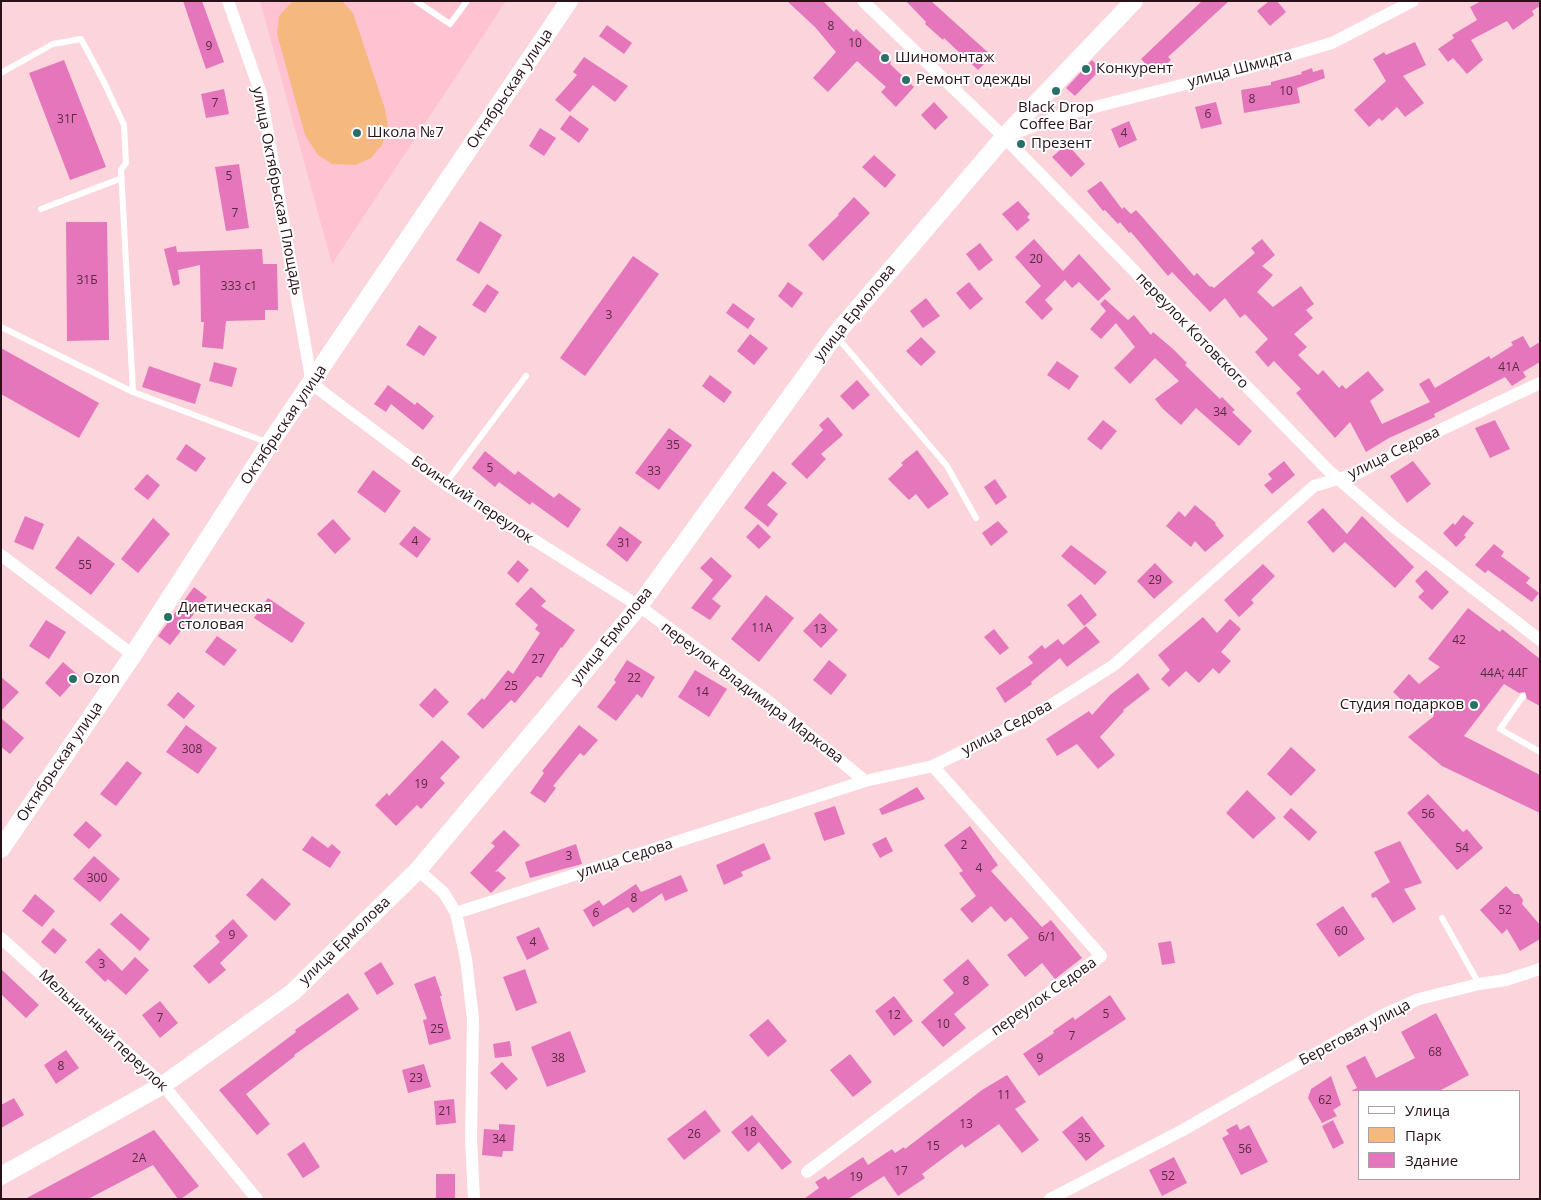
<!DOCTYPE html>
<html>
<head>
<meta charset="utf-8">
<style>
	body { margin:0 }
	#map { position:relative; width:1541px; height:1200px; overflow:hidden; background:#fcd4dc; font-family:"Open Sans",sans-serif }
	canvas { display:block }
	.frame { position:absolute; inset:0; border:2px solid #281117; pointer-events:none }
	.legend { position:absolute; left:1358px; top:1090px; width:162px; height:90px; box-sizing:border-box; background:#fff; border:1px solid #a9a0a2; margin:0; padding:6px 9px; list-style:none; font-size:15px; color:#281117 }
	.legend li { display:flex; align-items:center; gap:10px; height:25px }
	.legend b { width:25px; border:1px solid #a9a0a2 }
</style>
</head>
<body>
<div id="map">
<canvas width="1541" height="1200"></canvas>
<div class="frame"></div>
<ul class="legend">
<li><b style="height:6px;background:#fff"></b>Улица</li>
<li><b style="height:14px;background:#f5b87f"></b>Парк</li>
<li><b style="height:14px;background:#e676bc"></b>Здание</li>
</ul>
</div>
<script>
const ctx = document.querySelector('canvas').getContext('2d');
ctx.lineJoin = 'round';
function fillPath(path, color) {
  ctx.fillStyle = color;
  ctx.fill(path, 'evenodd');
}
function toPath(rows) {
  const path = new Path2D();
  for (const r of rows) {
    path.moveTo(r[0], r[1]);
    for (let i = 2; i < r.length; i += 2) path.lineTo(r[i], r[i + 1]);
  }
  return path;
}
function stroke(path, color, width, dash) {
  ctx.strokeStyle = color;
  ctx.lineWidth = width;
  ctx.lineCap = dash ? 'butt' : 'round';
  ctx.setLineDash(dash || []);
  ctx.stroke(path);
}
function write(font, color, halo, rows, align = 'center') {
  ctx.font = font + ' "Open Sans",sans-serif';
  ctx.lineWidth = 4;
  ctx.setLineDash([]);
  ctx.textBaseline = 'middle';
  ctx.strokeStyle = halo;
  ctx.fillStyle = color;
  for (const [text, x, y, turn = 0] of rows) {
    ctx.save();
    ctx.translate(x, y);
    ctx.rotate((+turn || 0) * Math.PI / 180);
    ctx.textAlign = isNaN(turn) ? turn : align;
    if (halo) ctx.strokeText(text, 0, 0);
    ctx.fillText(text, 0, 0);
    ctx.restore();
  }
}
fillPath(toPath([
	[260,1,506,1,332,264]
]), '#fec2d0');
fillPath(toPath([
	[293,1,342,1,353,13,385,109,388,126,382,145,371,158,355,165,332,164,318,155,305,135,277,34,279,16]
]), '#f5b87f');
fillPath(toPath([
	[183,1,202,1,224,62,206,69],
	[787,1,823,1,854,32,856,29,891,62,890,64,914,87,896,107,881,92,886,87,857,61,828,92,813,78,836,52,815,27],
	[906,1,931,1,992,56,978,70,944,38,943,40,925,24,926,22],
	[1202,1,1229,1,1168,57,1171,60,1155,74,1141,59],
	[1269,1,1277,1,1286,12,1270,26,1257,11],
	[1481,1,1540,1,1540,6,1532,11,1534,15,1513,30,1507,21,1471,40,1483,60,1467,74,1453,58,1448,62,1438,49,1454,38,1452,35,1477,20,1470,7],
	[607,25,632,43,624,54,599,36],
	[1415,42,1426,65,1403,76,1424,103,1405,117,1397,107,1382,121,1379,118,1369,127,1354,110,1386,81,1373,59,1384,52,1386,55],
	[584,57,628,86,615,102,593,85,570,112,555,100,577,75,573,72],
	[64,60,106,167,70,180,29,73],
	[1092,60,1101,69,1075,96,1066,88],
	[1312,68,1313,72,1323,69,1325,78,1297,88,1300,103,1244,113,1241,90,1271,85,1271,82,1302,74,1301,72],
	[224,89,229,114,206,118,201,94],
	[934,102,948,117,935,130,921,115],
	[1216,102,1222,124,1201,129,1195,107],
	[570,115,589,129,579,143,560,129],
	[1129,121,1137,140,1119,148,1111,129],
	[540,128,556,138,544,156,529,146],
	[1067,144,1085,164,1071,177,1052,157],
	[874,155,896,175,885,188,862,167],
	[239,164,249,228,226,231,215,167],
	[1101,181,1122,209,1124,207,1131,214,1136,210,1194,276,1197,273,1210,287,1211,286,1214,288,1255,253,1251,248,1262,239,1275,255,1262,266,1273,275,1257,292,1273,307,1301,286,1314,304,1306,310,1313,318,1294,334,1307,347,1298,355,1318,375,1323,370,1339,388,1342,385,1346,389,1368,371,1384,390,1370,401,1382,424,1430,402,1419,384,1429,378,1435,388,1489,356,1491,359,1513,345,1511,342,1523,336,1530,348,1540,342,1540,362,1523,372,1526,377,1512,386,1505,377,1434,414,1435,417,1389,438,1366,452,1350,422,1335,438,1296,393,1301,389,1274,361,1268,367,1255,352,1268,339,1245,314,1240,318,1225,298,1210,312,1172,272,1168,276,1131,232,1129,233,1120,222,1118,224,1105,210,1103,211,1087,191],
	[854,197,870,213,823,261,808,245,839,215,838,214],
	[1018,201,1030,214,1027,217,1030,220,1017,231,1002,214],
	[480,221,502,235,479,274,456,260],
	[66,222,107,222,109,340,67,341],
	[1034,239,1063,271,1079,254,1111,289,1098,301,1079,282,1072,288,1065,280,1045,300,1053,309,1042,320,1025,302,1041,286,1015,257],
	[980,243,993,260,979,271,966,254],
	[176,246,177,252,262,249,263,264,277,264,278,310,265,310,265,320,226,321,223,349,202,347,204,322,201,322,200,265,178,270,180,284,173,286,164,249],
	[633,256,659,274,585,376,560,358],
	[788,282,803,293,792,308,778,296],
	[969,282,983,299,970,310,956,293],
	[487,284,499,292,485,313,472,305],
	[926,298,940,316,923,328,910,311],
	[1105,299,1128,320,1134,315,1151,335,1153,332,1173,349,1187,363,1185,365,1220,399,1222,397,1235,410,1232,412,1252,431,1239,446,1196,408,1181,425,1162,408,1155,399,1179,381,1155,358,1130,384,1114,368,1135,347,1116,323,1101,339,1090,329,1106,311,1100,304],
	[733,303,755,319,748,329,726,313],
	[419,325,437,337,424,356,406,345],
	[750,334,768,348,754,365,737,351],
	[921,337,936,352,921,366,906,351],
	[1,348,99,403,79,438,1,394],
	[1057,361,1079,376,1069,390,1047,375],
	[214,362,237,368,232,387,209,381],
	[149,366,201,384,195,404,142,387],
	[710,375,732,392,724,403,702,386],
	[857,380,870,395,853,410,840,396],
	[388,385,415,405,417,402,434,416,423,430,391,404,386,412,374,404],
	[828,417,843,435,821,454,826,459,807,479,791,464,823,430,819,425],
	[1103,420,1117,431,1101,450,1087,439],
	[1495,420,1510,449,1490,458,1475,428],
	[669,428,692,445,659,490,635,473],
	[186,444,206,458,196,472,176,459],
	[917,450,949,494,928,509,916,494,909,500,888,479,903,465,901,463],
	[485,451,515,475,518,471,554,498,559,493,581,509,568,528,532,502,530,505,499,482,495,487,472,468],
	[1284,461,1295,475,1272,494,1264,485,1272,479,1268,474],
	[1413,461,1431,484,1407,503,1390,476],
	[373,470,401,491,385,513,357,492],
	[773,471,787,483,767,505,778,514,768,527,744,508],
	[147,474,160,485,148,500,134,489],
	[995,479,1007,497,996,505,984,487],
	[1195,505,1216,523,1215,524,1224,536,1205,552,1195,541,1191,547,1166,526,1179,511,1185,517],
	[1323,508,1347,534,1362,516,1414,567,1395,588,1345,542,1333,553,1307,522],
	[1463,515,1474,523,1464,535,1466,537,1456,547,1443,533,1453,523,1455,525],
	[25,516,44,524,33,550,14,542],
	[153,518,170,534,138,573,121,559],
	[333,519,351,539,335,554,317,534],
	[998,521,1008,532,991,546,982,533],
	[758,524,771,537,759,549,746,537],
	[414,526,431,539,417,558,399,544],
	[620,526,642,542,627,562,606,545],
	[78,536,115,564,91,595,55,568],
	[1494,544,1504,552,1501,556,1530,578,1526,583,1539,593,1532,602,1488,570,1485,573,1475,565],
	[1071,545,1107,572,1095,585,1061,556],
	[711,557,732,576,712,599,721,606,710,620,691,608,713,580,700,568],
	[518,560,529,570,518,583,507,573],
	[1155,563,1173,582,1154,599,1137,581],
	[1263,564,1275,576,1251,600,1254,603,1239,617,1224,600],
	[1426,570,1449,592,1432,610,1418,597,1424,591,1415,581],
	[194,587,207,597,170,645,158,636],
	[531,587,546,601,541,606,575,630,562,648,561,647,541,678,537,676,515,703,511,700,483,729,467,714,482,698,484,700,508,670,513,674,540,633,535,629,538,625,515,604],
	[1081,594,1097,615,1084,626,1067,605],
	[766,595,794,618,759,662,731,639],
	[268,598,305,623,292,643,254,618],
	[1468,608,1500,632,1502,629,1540,659,1540,706,1527,699,1525,692,1519,693,1504,684,1464,736,1540,775,1540,813,1442,766,1408,737,1434,716,1415,698,1408,706,1393,692,1409,674,1419,684,1440,667,1428,659],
	[820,613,838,630,821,648,803,631],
	[1203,617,1217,633,1230,619,1241,629,1221,652,1231,661,1219,674,1213,668,1199,683,1186,671,1169,687,1161,679,1170,670,1158,655],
	[46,620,66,632,49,659,29,646],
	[1086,626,1100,642,1067,667,1060,658,1031,682,1032,684,1005,703,996,688,1033,663,1028,657,1042,645,1045,649,1058,639,1063,645],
	[994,629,1009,648,1000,655,984,637],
	[217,636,237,650,224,666,205,652],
	[627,660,655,677,642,698,637,694,616,721,597,707,616,682,614,680],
	[829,660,847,675,831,695,813,680],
	[63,662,79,676,60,697,45,683],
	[695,670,727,689,709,717,678,697],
	[1138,673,1150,689,1123,710,1124,711,1100,737,1115,755,1098,769,1077,744,1057,756,1046,739,1089,711,1092,715,1110,695],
	[1,677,19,692,1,711],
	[435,688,449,702,433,718,419,705],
	[178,692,195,706,184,719,167,705],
	[1,718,24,738,10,754,1,747],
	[186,725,217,748,198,774,166,752],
	[579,725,598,740,584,756,580,753,553,786,556,788,545,803,530,793,544,773,542,771],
	[442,740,460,757,440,778,445,783,421,809,417,805,396,826,375,805,387,793,389,796],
	[1291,747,1316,770,1291,796,1267,774],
	[127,761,142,773,116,806,100,794],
	[917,787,925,799,882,815,879,809],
	[1247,790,1276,818,1253,839,1226,813],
	[1428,794,1463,832,1467,829,1483,848,1457,870,1407,813],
	[835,806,845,834,824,841,814,813],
	[1291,808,1317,832,1309,841,1283,817],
	[86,821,102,835,89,849,73,835],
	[970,826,998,865,991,871,1042,927,1051,920,1082,958,1055,979,1042,963,1025,977,1007,955,1029,938,1011,917,1005,922,991,906,972,923,960,909,976,896,959,873,963,871,944,845],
	[504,830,520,845,495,872,498,871,506,878,491,893,470,873,495,846,491,843],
	[312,836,328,848,332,844,341,852,330,868,302,850],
	[886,837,893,851,880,858,872,844],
	[1400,841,1422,883,1404,889,1416,909,1393,923,1376,897,1372,898,1371,894,1390,882,1374,852],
	[764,843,771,859,741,872,743,876,724,885,716,865],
	[576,844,582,864,530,878,525,862],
	[94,856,120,879,100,902,73,879],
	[681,875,688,891,665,901,662,893,633,913,628,907,593,927,583,910,599,900,603,906,636,884,641,892],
	[262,878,291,904,275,921,246,895],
	[1506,886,1514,894,1519,894,1523,900,1522,904,1540,925,1540,939,1520,951,1507,929,1502,934,1480,910],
	[35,894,55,911,42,927,22,911],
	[1343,906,1365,939,1339,957,1316,924],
	[121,913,150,939,140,951,110,924],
	[233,919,248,936,220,963,226,970,209,984,193,966,220,942,215,936],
	[539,927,549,949,527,960,516,937],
	[53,928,67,940,55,954,41,942],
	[1171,941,1175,963,1162,965,1158,943],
	[99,948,122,971,135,957,149,970,126,995,108,979,105,982,85,962],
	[968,959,989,985,954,1014,966,1028,943,1047,921,1022,954,993,943,980],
	[381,962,394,984,377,995,364,973],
	[1,969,39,1005,26,1018,1,994],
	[525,969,537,1003,516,1011,503,977],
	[435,976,442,996,440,996,451,1039,429,1045,423,1020,427,1019,414,984],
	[348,993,359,1009,294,1055,295,1056,246,1094,270,1124,257,1135,219,1090,296,1032,295,1030],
	[1110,995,1126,1019,1039,1076,1023,1054,1054,1033,1053,1031,1073,1017,1075,1020],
	[894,996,913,1021,894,1036,875,1011],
	[160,1001,178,1023,160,1038,142,1015],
	[1436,1013,1469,1075,1439,1091,1351,1091,1357,1088,1346,1066,1365,1056,1376,1078,1415,1058,1401,1032],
	[768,1019,787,1041,768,1057,749,1035],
	[570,1031,586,1072,547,1087,531,1047],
	[510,1041,512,1056,495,1058,493,1044],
	[66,1050,79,1068,56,1084,44,1065],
	[850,1054,872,1082,853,1097,830,1070],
	[502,1062,518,1079,506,1090,490,1073],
	[424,1064,431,1087,408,1093,402,1070],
	[1007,1075,1026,1102,1015,1109,1039,1140,1022,1153,999,1124,965,1148,962,1144,922,1174,925,1178,898,1196,884,1176,848,1199,804,1199,819,1188,815,1182,825,1176,828,1180,863,1157,868,1165,892,1149,895,1153,904,1147,905,1149,982,1090],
	[1331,1076,1341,1105,1333,1110,1337,1116,1322,1123,1308,1098,1311,1089],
	[14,1098,24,1115,1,1128,1,1105],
	[454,1099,456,1123,436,1125,434,1101],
	[705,1110,721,1131,684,1160,667,1139],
	[752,1115,792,1162,782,1170,759,1142,748,1152,731,1132],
	[1082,1116,1105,1146,1086,1161,1062,1132],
	[1333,1120,1344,1143,1333,1149,1322,1126],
	[499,1124,515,1125,513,1151,503,1151,502,1157,482,1155,484,1129,499,1130],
	[1237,1124,1240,1130,1249,1125,1268,1162,1241,1175,1222,1138,1229,1134,1226,1130],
	[154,1130,199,1186,181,1199,178,1199,153,1165,88,1199,25,1199],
	[304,1142,320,1167,303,1178,287,1154],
	[1174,1157,1187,1183,1162,1196,1149,1170],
	[436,1174,455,1174,455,1199,436,1199]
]), '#e676bc');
stroke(toPath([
	[416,1,450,24,467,1],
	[1,73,53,44,81,39,104,82,124,125,126,163,121,170,133,392],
	[41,209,122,178],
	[1,327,133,392,269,443],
	[837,337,947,466,976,518],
	[445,484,526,376],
	[1523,696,1500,729,1540,752],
	[1442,918,1479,984]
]), '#fff', 6);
stroke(toPath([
	[228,1,261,94,312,384,445,484,639,606,764,698,865,781],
	[863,1,1004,137,1328,470,1394,527,1540,640],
	[1008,136,1063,115,1237,71,1332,43,1413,1],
	[1,555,133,655],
	[418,870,444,893,456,913,865,781,933,766,1032,717,1114,665,1314,486,1358,473,1436,432,1540,383],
	[456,913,466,959,473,1019,471,1139,474,1199],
	[1,938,163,1085,257,1199],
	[807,1172,972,1048,1101,956,933,766],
	[1050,1199,1183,1130,1383,1015,1419,999,1479,984,1506,980,1540,969]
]), '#fff', 12);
stroke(toPath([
	[1,849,133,655,270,443,569,1],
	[1,1176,163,1085,293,992,418,870,639,606,835,335,1004,137,1134,1]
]), '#fff', 18);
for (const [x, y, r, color] of [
	[885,58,5,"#297168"],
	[1086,69,5,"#297168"],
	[906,80,5,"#297168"],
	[1056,91,5,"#297168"],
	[357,133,5,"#297168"],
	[1021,144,5,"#297168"],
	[168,617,5,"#297168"],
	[73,679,5,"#297168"],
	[1474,705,5,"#297168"]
]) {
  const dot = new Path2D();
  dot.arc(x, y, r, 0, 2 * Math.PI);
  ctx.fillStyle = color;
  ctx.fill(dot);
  stroke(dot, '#fff', 2);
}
write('12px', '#582a40', null, [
	["8",831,27],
	["10",855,44],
	["9",209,47],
	["10",1286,92],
	["8",1252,100],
	["7",215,104],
	["6",1208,115],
	["31Г",67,120],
	["4",1124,134],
	["5",229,177],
	["7",235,214],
	["20",1036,260],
	["31Б",87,281],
	["333 с1",239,287],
	["3",609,316],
	["41А",1509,368],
	["34",1220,413],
	["35",673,446],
	["5",490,469],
	["33",654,472],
	["4",415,542],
	["31",624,544],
	["55",85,566],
	["29",1155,581],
	["11А",762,629],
	["13",820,630],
	["42",1459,641],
	["27",538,660],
	["44А; 44Г",1504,674],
	["22",634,679],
	["25",511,687],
	["14",702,693],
	["308",192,750],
	["19",421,785],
	["56",1428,815],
	["2",964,846],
	["54",1462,849],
	["3",569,857],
	["4",979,869],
	["300",97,879],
	["8",634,899],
	["52",1505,911],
	["6",596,914],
	["60",1341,932],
	["9",232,936],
	["6/1",1047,938],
	["4",533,943],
	["3",102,965],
	["8",966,982],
	["5",1106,1015],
	["12",894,1016],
	["7",160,1019],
	["10",943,1025],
	["25",437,1030],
	["7",1072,1037],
	["68",1435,1053],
	["38",558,1059],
	["9",1040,1059],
	["8",61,1067],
	["23",416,1079],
	["11",1004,1096],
	["62",1325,1101],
	["21",445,1112],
	["13",966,1125],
	["18",750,1133],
	["26",694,1135],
	["35",1084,1139],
	["34",499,1140],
	["15",933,1147],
	["56",1245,1150],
	["2А",139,1159],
	["17",901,1172],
	["52",1168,1177],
	["19",856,1178]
]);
write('15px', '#281117', '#fff', [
	["Шиномонтаж",895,58],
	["Конкурент",1096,69],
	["Ремонт одежды",916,80],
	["Black Drop",1056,108,"center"],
	["Coffee Bar",1056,125,"center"],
	["Школа №7",367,133],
	["Презент",1031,144],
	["Диетическая",178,608],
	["столовая",178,625],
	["Ozon",83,679],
	["Студия подарков",1464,705,"right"]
], 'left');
write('15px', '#281117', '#fff', [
	["улица Шмидта",1240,69,-15],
	["Октябрьская улица",510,89,-56],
	["улица Октябрьская Площадь",277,191,79],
	["улица Ермолова",855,313,-51],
	["переулок Котовского",1192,331,46],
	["Октябрьская улица",284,425,-56],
	["улица Седова",1394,453,-26],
	["Боинский переулок",472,500,34],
	["улица Ермолова",612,636,-51],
	["переулок Владимира Маркова",752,693,37],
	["улица Седова",1007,728,-28],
	["Октябрьская улица",60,762,-56],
	["улица Седова",625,859,-18],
	["улица Ермолова",345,941,-44],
	["переулок Седова",1044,997,-35],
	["Мельничный переулок",103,1031,43],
	["Береговая улица",1355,1033,-28]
]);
</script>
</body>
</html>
